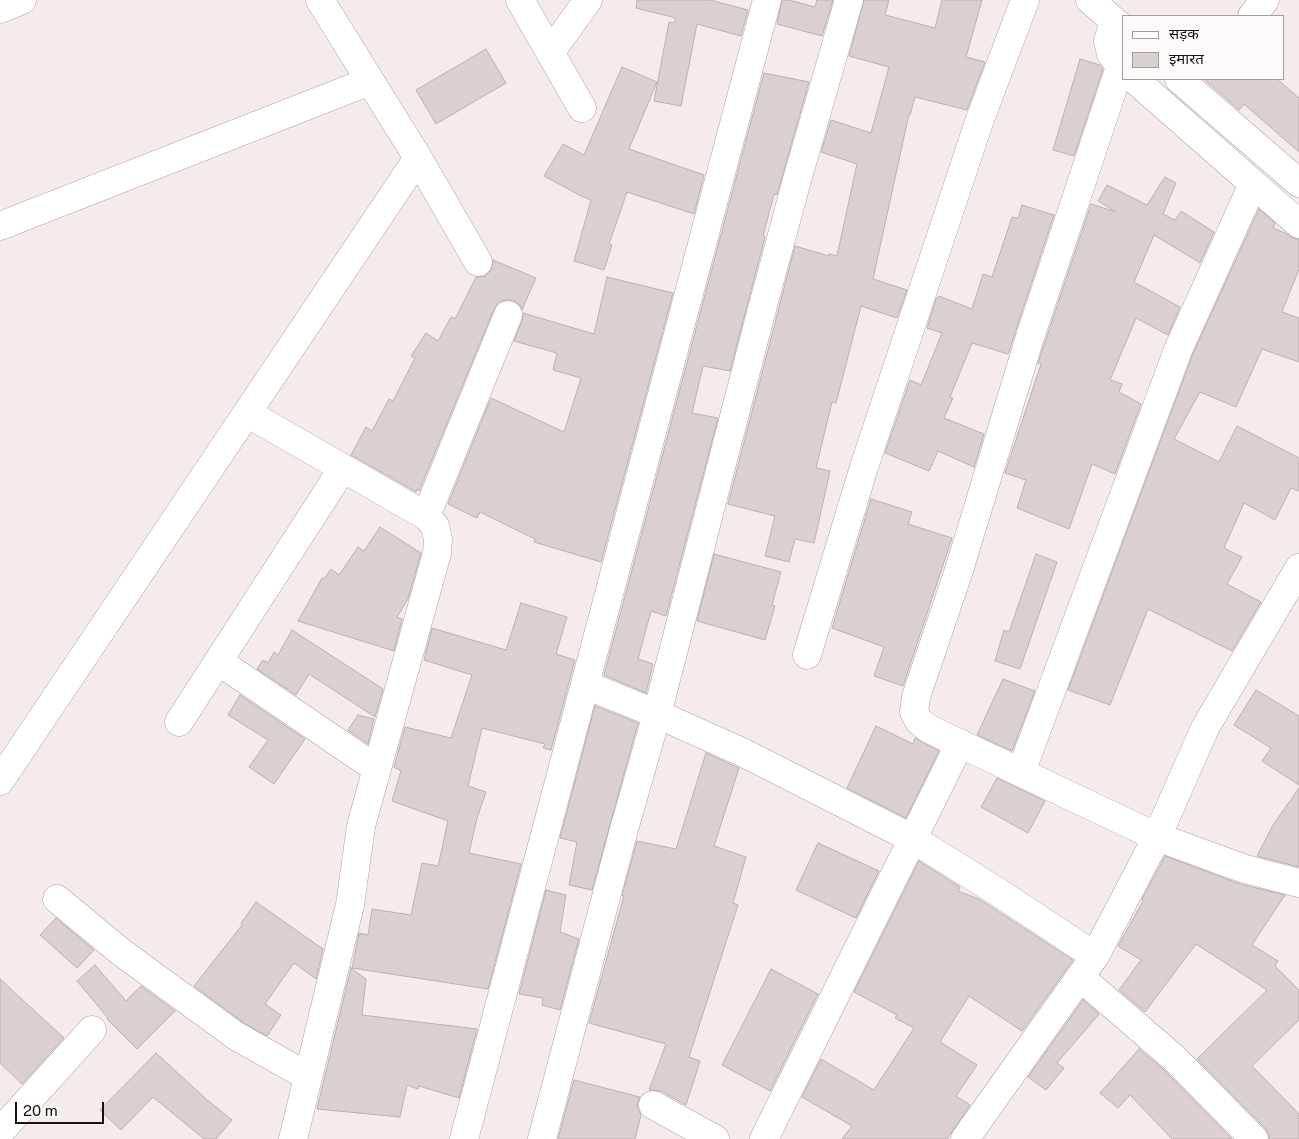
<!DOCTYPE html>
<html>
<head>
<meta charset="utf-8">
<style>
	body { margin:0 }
	#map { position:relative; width:1299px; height:1139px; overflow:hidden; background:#f5ebea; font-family:"Public Sans","Noto Sans Devanagari",sans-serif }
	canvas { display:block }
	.legend { position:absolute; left:1122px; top:15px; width:162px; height:65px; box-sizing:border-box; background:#fefaf9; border:1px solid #a19e9d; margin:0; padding:6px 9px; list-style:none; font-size:15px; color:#161312 }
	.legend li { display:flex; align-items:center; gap:10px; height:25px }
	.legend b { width:25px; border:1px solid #a19e9d }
	.scale { position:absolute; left:15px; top:1102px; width:89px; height:22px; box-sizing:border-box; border:2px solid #161312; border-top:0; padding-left:6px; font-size:15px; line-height:18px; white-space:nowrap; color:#161312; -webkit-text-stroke:4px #fefaf9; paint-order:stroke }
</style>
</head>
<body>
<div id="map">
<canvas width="1299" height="1139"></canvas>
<ul class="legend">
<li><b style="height:6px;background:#fff"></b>सड़क</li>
<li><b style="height:14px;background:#dad0cf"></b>इमारत</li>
</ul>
<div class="scale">20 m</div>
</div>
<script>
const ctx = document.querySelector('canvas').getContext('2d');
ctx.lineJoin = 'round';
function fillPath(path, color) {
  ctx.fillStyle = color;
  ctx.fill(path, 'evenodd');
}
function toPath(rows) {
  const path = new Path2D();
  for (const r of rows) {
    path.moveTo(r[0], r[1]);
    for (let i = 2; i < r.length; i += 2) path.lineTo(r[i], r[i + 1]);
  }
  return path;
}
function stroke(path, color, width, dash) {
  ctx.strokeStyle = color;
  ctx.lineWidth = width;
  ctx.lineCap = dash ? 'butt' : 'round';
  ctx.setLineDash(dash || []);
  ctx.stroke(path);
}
const building = toPath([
	[637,0,710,0,748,10,741,36,697,24,681,106,654,101,669,22,674,23,676,18,636,8,637,0],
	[782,0,789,0,815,7,817,0,833,0,822,36,777,24,782,0],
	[864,0,889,0,885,15,935,28,942,0,982,0,966,57,985,62,967,110,915,97,910,115,909,114,873,279,907,290,897,318,861,306,836,403,832,402,816,468,830,471,814,543,795,539,789,562,765,556,775,516,728,504,795,246,829,256,829,254,837,256,857,164,821,152,831,120,871,133,889,67,849,56,864,0],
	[486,49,506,83,436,124,416,90,486,49],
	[1080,59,1100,65,1103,69,1074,156,1053,150,1080,59],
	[622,67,657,82,629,149,704,175,694,214,627,192,609,244,612,245,604,270,574,261,591,200,581,196,544,176,563,144,584,155,622,67],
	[764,73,809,82,777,195,774,194,763,236,765,237,730,371,703,366,692,413,718,418,666,616,651,611,638,659,653,664,646,693,604,675,764,73],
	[1204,79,1277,79,1299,98,1299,152,1244,104,1239,110,1204,79],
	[1165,177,1176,183,1163,214,1175,220,1181,211,1214,232,1200,263,1154,235,1134,282,1180,307,1168,335,1136,318,1110,380,1122,384,1119,392,1141,404,1115,474,1092,464,1069,529,1017,508,1026,480,1005,473,1041,364,1038,363,1091,204,1116,212,1098,201,1107,185,1147,205,1165,177],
	[1022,205,1054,215,1008,354,972,343,950,397,953,398,944,418,984,434,974,467,938,451,929,471,885,453,910,380,921,385,942,333,927,328,936,299,939,296,972,309,983,274,992,277,1012,217,1018,218,1022,205],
	[1259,209,1275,223,1273,228,1285,233,1295,239,1299,239,1299,269,1282,312,1299,318,1299,362,1262,349,1236,407,1200,392,1174,439,1219,462,1237,426,1299,458,1299,491,1291,488,1275,520,1244,503,1224,548,1242,557,1227,584,1261,602,1232,651,1148,609,1110,705,1068,690,1192,356,1259,209],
	[493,260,536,278,522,310,520,305,514,301,506,300,499,302,494,309,419,491,417,489,416,492,351,455,366,427,372,431,389,399,393,401,415,358,411,356,426,333,438,341,451,317,455,319,476,277,485,276,491,270,493,260],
	[607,277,673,293,601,562,534,542,535,539,480,512,477,518,448,504,491,398,564,432,581,378,553,370,557,353,514,341,522,321,523,313,594,334,607,277],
	[871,499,912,512,908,524,952,538,903,686,874,676,884,647,832,628,871,499],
	[380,527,421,553,408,599,397,617,402,619,394,651,298,621,322,578,324,579,331,569,339,575,358,547,364,551,380,527],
	[714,554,781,572,772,605,775,606,765,640,697,621,714,554],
	[1036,554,1057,562,1020,669,995,661,1004,630,1009,632,1036,554],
	[521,603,567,617,556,654,575,660,551,750,543,748,545,744,482,728,468,786,486,792,477,818,469,853,521,864,488,989,352,968,359,933,368,935,372,909,411,915,422,863,438,866,448,821,392,801,401,771,394,767,405,727,451,738,472,675,424,660,432,628,506,650,521,603],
	[292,630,383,689,375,717,309,674,296,695,257,669,263,660,268,663,274,652,278,655,292,630],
	[1003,679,1035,691,1012,751,977,735,1003,679],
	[1256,690,1299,716,1299,785,1262,761,1271,748,1234,725,1256,690],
	[240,695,305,739,274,784,249,767,268,740,228,715,240,695],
	[595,706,638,723,592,890,569,885,577,842,560,838,595,706],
	[358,715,374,719,368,744,348,730,358,715],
	[876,726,913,744,915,738,939,751,906,818,847,788,876,726],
	[706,753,739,768,714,846,746,857,733,903,738,905,689,1057,700,1061,686,1105,661,1091,649,1090,666,1044,589,1023,624,896,622,896,637,841,676,849,706,753],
	[997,778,1045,801,1028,833,981,807,997,778],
	[1299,788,1299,867,1257,856,1273,825,1299,788],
	[818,843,879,871,856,918,796,890,818,843],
	[1165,856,1240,884,1285,895,1252,945,1278,961,1275,966,1299,990,1299,1020,1252,1066,1299,1114,1299,1139,1269,1139,1269,1135,1265,1128,1197,1059,1267,990,1196,944,1145,1012,1119,990,1141,960,1118,946,1143,901,1142,899,1165,856],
	[919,861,960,887,958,891,979,899,1073,960,1022,1031,969,996,940,1042,977,1065,956,1096,970,1105,947,1139,842,1139,852,1126,802,1097,821,1059,874,1090,914,1028,895,1018,897,1015,854,992,919,861],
	[546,890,566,895,560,932,579,939,560,1010,542,1005,543,998,519,994,546,890],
	[256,902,323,949,316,979,294,963,265,1004,281,1015,267,1036,244,1023,194,986,242,925,241,923,256,902],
	[56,918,94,950,77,968,40,935,56,918],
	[95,965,126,1001,141,986,175,1011,137,1049,107,1019,108,1018,77,981,95,965],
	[351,968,366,979,362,1015,477,1029,459,1098,419,1086,418,1089,407,1085,400,1117,317,1109,351,968],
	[771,969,818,994,770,1091,722,1065,771,969],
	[0,979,64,1038,22,1084,0,1063,0,979],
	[1083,1000,1099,1014,1057,1063,1064,1068,1046,1090,1028,1077,1083,1000],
	[1139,1049,1163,1069,1232,1139,1172,1139,1130,1095,1118,1108,1100,1093,1139,1049],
	[156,1053,206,1099,232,1120,216,1139,204,1139,153,1097,121,1130,100,1110,156,1053],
	[574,1080,640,1097,637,1106,641,1115,635,1139,558,1139,574,1080]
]);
fillPath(building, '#dad0cf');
stroke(building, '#bab0af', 1);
const minor = toPath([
	[320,0,418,158,478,262],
	[520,0,582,108],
	[1090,0,1123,29],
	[0,9,22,0],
	[1252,16,1265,0],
	[1114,22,1108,41,1111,54,1123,69],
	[550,53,588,0],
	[1120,67,1030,337,959,570,916,697,914,712,919,721,929,729,1157,837,1245,869,1299,883],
	[1134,79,1299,224],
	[1179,79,1299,183],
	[0,226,370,81],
	[247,413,426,516,435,526,438,539,437,553,361,826,350,905,293,1139],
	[426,516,508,315],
	[807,655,864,467,979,122,1025,0],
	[218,661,377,769],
	[586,685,657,714,742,752,913,839,998,892,1095,956],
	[179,722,343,468],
	[1021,772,1178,350,1253,184],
	[0,781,418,158],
	[57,899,121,952,236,1036,307,1076],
	[1080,977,1174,1058,1254,1139],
	[653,1105,715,1139],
	[0,1132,92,1030],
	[464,1139,767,0],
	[542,1139,623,833,657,714,762,309,797,180,849,0],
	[764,1139,960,743],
	[965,1139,1095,956,1157,837,1205,728,1299,568]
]);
stroke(minor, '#ada3a2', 29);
stroke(minor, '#fff', 28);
</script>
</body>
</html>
